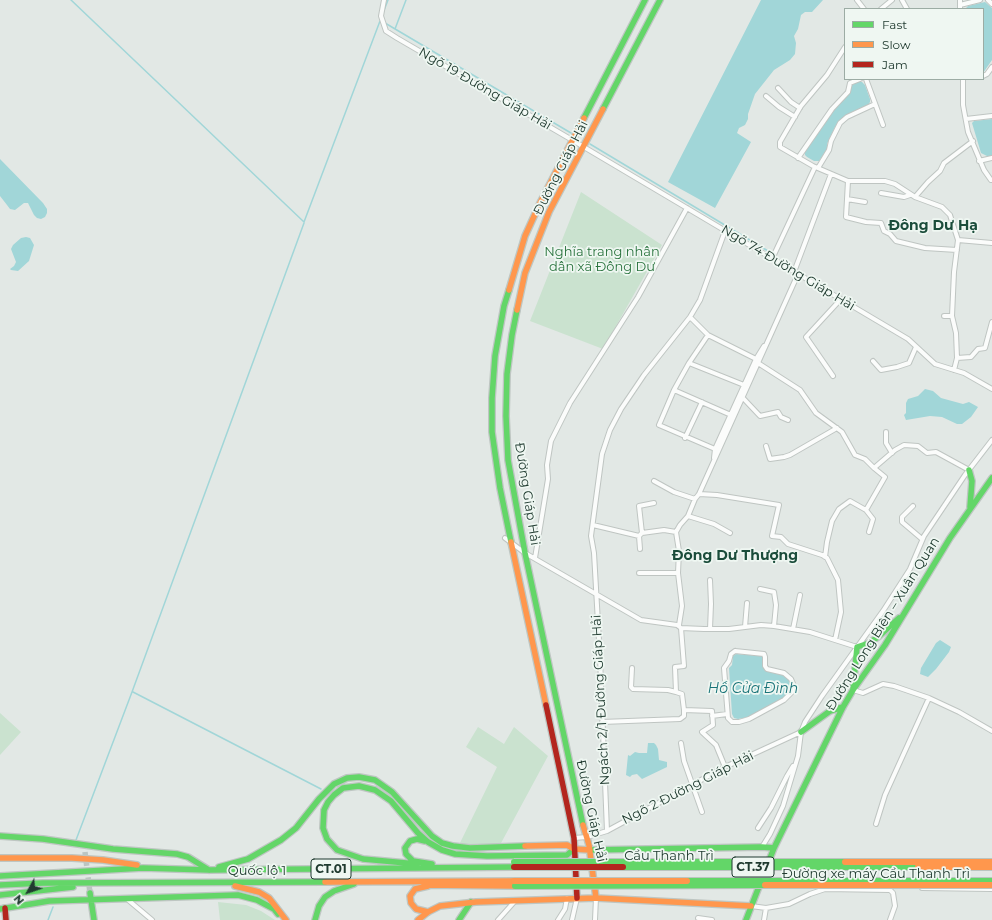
<!DOCTYPE html>
<html>
<head>
<meta charset="utf-8">
<style>
	body { margin:0 }
	#map { position:relative; width:992px; height:920px; overflow:hidden; background:#e2e8e5; font-family:Montserrat,sans-serif }
	canvas { display:block }
	.legend { position:absolute; left:844px; top:8px; width:140px; height:72px; box-sizing:border-box; background:#eff7f2; border:1px solid #9caca4; margin:0; padding:5px 7px; list-style:none; font-size:12px; color:#203b30 }
	.legend li { display:flex; align-items:center; gap:8px; height:20px }
	.legend b { width:20px; border:1px solid #9caca4 }
	.north { position:absolute; left:8px; top:872px; width:40px; height:40px; -webkit-text-stroke:3px #eff7f2; paint-order:stroke; rotate:230deg; font-size:11px; font-weight:700; line-height:16px; text-align:center; color:#203b30 }
	.north::after { content:''; display:block; margin:auto; width:14px; height:18px; background:#203b30; clip-path:polygon(50% 0,100% 100%,50% 72%,0 100%) }
</style>
</head>
<body>
<div id="map">
<canvas width="992" height="920"></canvas>
<ul class="legend">
<li><b style="height:5px;background:#63d668"></b>Fast</li>
<li><b style="height:5px;background:#ff974d"></b>Slow</li>
<li><b style="height:5px;background:#b3261e"></b>Jam</li>
</ul>
<div class="north">N</div>
</div>
<script>
const ctx = document.querySelector('canvas').getContext('2d');
ctx.lineJoin = 'round';
function fillPath(path, color) {
  ctx.fillStyle = color;
  ctx.fill(path, 'evenodd');
}
function toPath(rows) {
  const path = new Path2D();
  for (const r of rows) {
    path.moveTo(r[0], r[1]);
    for (let i = 2; i < r.length; i += 2) path.lineTo(r[i], r[i + 1]);
  }
  return path;
}
function stroke(path, color, width, dash) {
  ctx.strokeStyle = color;
  ctx.lineWidth = width;
  ctx.lineCap = dash ? 'butt' : 'round';
  ctx.setLineDash(dash || []);
  ctx.stroke(path);
}
function write(font, color, halo, rows, align = 'center') {
  ctx.font = font + ' Montserrat,sans-serif';
  ctx.lineWidth = 3.5;
  ctx.setLineDash([]);
  ctx.textBaseline = 'middle';
  ctx.strokeStyle = halo;
  ctx.fillStyle = color;
  for (const [text, x, y, turn = 0] of rows) {
    ctx.save();
    ctx.translate(x, y);
    ctx.rotate((+turn || 0) * Math.PI / 180);
    ctx.textAlign = isNaN(turn) ? turn : align;
    if (halo) ctx.strokeText(text, 0, 0);
    ctx.fillText(text, 0, 0);
    ctx.restore();
  }
}
fillPath(toPath([
	[581,192,662,245,603,349,530,321],
	[0,713,21,732,0,755],
	[478,727,504,744,514,727,548,756,500,845,459,845,497,767,466,747],
	[218,902,246,905,261,911,275,920,220,920]
]), '#cae2cf');
fillPath(toPath([
	[761,0,823,0,812,12,805,12,801,15,798,29,794,36,796,43,795,54,790,60,774,70,755,94,748,114,748,119,745,125,739,128,737,133,751,142,715,208,668,182],
	[985,2,992,8,992,60,983,73,983,9,965,9,968,6],
	[858,82,862,82,865,85,870,99,870,102,868,105,848,114,840,120,835,127,827,144,827,149,819,161,814,161,807,157,805,155,805,151,852,85],
	[992,119,992,156,987,156,981,153,972,123,974,121],
	[0,159,43,203,47,209,47,213,45,217,41,219,37,218,34,215,28,203,24,203,15,210,10,209,7,205,0,196],
	[26,237,30,238,34,245,29,261,18,271,11,270,10,269,14,266,16,262,11,249,13,245,21,238],
	[925,389,933,391,941,398,963,404,969,402,978,407,971,417,962,424,957,424,942,417,930,416,906,420,904,415,906,413,906,403,908,399,918,396],
	[940,640,951,647,949,652,936,669,928,677,920,674,921,668,936,643],
	[736,654,762,656,763,667,765,669,780,674,789,679,792,687,789,693,786,697,749,717,738,719,734,718,732,714,729,668,732,665,733,656],
	[648,743,654,743,656,745,658,749,659,760,667,762,667,767,642,779,637,774,632,775,630,777,626,775,628,755,630,756,635,752,639,753,647,753]
]), '#a1d6d8');
stroke(toPath([
	[71,0,304,222,380,21,381,21],
	[383,13,388,0],
	[385,23,571,133],
	[395,29,406,0],
	[590,144,768,251],
	[133,692,321,789],
	[76,840,132,692,304,223],
	[48,920,53,907]
]), '#a1d6d8', 1.5);
stroke(toPath([
	[85,852,90,893]
]), '#bbc5c1', 5.5, [5.5, 3]);
const street = toPath([
	[384,0,381,16,386,31,397,38,567,137,908,339,935,364,964,373,992,389],
	[857,0,864,9],
	[902,0,907,9],
	[988,0,992,4],
	[960,5,980,0],
	[881,9,892,0],
	[960,9,960,0],
	[845,47,827,75,801,106,780,142,780,147,813,166,848,181,885,181,895,184,915,197,942,207,950,215,958,240,992,243],
	[983,76,987,74,992,67],
	[866,79,883,125],
	[963,79,963,105,968,132,984,170,991,180,992,180],
	[778,88,791,102,800,108],
	[766,96,779,107,795,117],
	[966,119,992,116],
	[798,158,832,109,848,92,850,83,860,79],
	[979,161,992,158],
	[818,168,829,150,831,141,840,123,847,117,875,104],
	[848,181,846,217,866,222,881,223,884,231,890,234,896,241,925,248,957,250],
	[881,193,904,197,910,195],
	[915,197,928,182,940,171,944,163,973,141],
	[847,199,865,202],
	[772,259,815,167],
	[794,272,831,174],
	[944,316,952,316],
	[690,317,708,335,756,359],
	[708,335,689,363,674,390,659,425,715,449],
	[957,358,971,357,978,349,985,348,992,322],
	[873,361,881,370,897,367,909,363,916,347],
	[689,363,744,385],
	[758,363,800,390,816,413,842,432,855,455,865,459,874,468,895,450,904,445,918,446,927,453,936,452,969,470],
	[954,370,957,358,956,333,952,316,954,272,958,240],
	[833,376,806,337,841,299],
	[674,390,731,415],
	[743,398,760,416,778,412,781,417,788,420],
	[886,432,886,443,892,453],
	[685,438,702,402],
	[766,446,770,459,784,457,790,455,837,428],
	[714,458,715,449,756,359,764,346],
	[654,481,674,492,695,499],
	[699,494,717,495,779,505,772,536,781,537,788,544,822,555,827,558,838,580,841,612,835,640],
	[913,506,902,517,902,522,922,539],
	[866,510,885,477,874,468],
	[688,516,714,524,730,533],
	[593,525,639,536,642,533,639,506,654,503],
	[642,533,664,530,676,532],
	[639,536,640,549],
	[505,538,525,553,641,620,677,625,681,628,704,629,729,629,761,625,774,626,810,632,857,647],
	[825,557,827,542,832,521,839,509,850,501,866,510,873,519,869,532],
	[535,558,548,479,547,465,551,441,570,403,638,297,687,208],
	[639,573,678,573],
	[710,580,711,604,710,629],
	[760,589,774,592,776,605,774,626],
	[679,625,682,606,678,573,679,551,676,532,680,525,688,516,695,499,699,494,798,274],
	[745,627,747,603],
	[681,628,684,666,675,667,676,692,682,694,684,710,712,711,713,725,702,732,716,745,725,767],
	[793,629,800,595],
	[735,651,764,654,765,657,765,666,767,669,784,673,791,679,794,686,792,692,784,700,749,719,739,722,732,722,728,718,724,668,729,661,731,654,735,651],
	[632,668,631,687,633,689,668,690,676,692],
	[853,690,863,693,883,684,894,686,929,698,959,712,992,731],
	[712,716,727,714],
	[602,722,680,719,684,716,684,710],
	[681,743,684,761,702,812],
	[876,824,885,795,929,698],
	[758,828,771,808,787,776,793,766],
	[607,831,600,658,594,553,591,536,602,454,610,430,621,409,644,375,690,317,700,300,725,231],
	[574,838,587,837,607,831,725,767,801,732],
	[762,847,770,834,783,806,798,756,801,732,805,722,822,696,883,611,910,569,924,536,965,475,992,440],
	[922,888,992,889],
	[127,899,152,920],
	[751,906,766,908,764,920],
	[766,908,789,904,810,894,825,889,890,890,893,893,895,906,890,920],
	[698,918,712,920],
	[498,920,515,901],
	[558,920,565,909,567,898],
	[572,920,577,898],
	[595,920,596,898]
]);
const fast = toPath([
	[603,109,660,0],
	[584,118,645,0],
	[509,290,504,306,495,356,492,398,492,432,500,488,511,542],
	[517,310,512,335,507,374,506,416,508,460,525,553,583,825],
	[969,470,972,481,970,507],
	[853,689,857,647,869,643,878,637,899,618],
	[801,732,830,711,843,707],
	[0,836,43,839,113,849,177,854,188,857,209,870],
	[425,841,417,839,410,841,405,848,406,854,413,861,432,864],
	[590,850,762,847,774,848],
	[417,864,363,859,337,850,327,839,323,828,324,810,328,802,334,795,343,788,359,786,375,790,391,801,418,833,428,842,442,850,455,854,487,856,567,855,574,849],
	[219,867,248,859,281,840,296,828,319,799,334,784,347,778,359,777,375,780,392,792,432,836,442,843,453,846,470,848,525,846],
	[0,876,143,868,209,870,514,867],
	[0,885,43,883,325,882],
	[90,893,94,920],
	[0,895,73,887],
	[0,909,49,901,238,895,257,900,274,909,278,914],
	[315,920,319,906,325,897,334,891,354,884],
	[459,920,471,902],
	[746,920,774,848,843,707,853,690,885,645,950,538,992,478]
]);
const slow = toPath([
	[509,290,525,236,541,201,584,118],
	[517,310,525,273,549,212,603,109],
	[511,542,546,705],
	[525,846,567,845,574,849,590,850],
	[0,858,72,858,103,860,137,865],
	[325,882,514,881],
	[424,885,515,886],
	[235,886,259,892,269,898,286,920],
	[428,886,415,889,410,896,411,903,416,909,428,912],
	[596,898,751,906],
	[418,920,428,912,440,906,476,902,596,898,589,845,583,825]
]);
const jam = toPath([
	[546,705,574,838,577,898],
	[5,908,6,920]
]);
stroke(street, '#bfc5c2', 6);
stroke(fast, '#bec6c2', 8);
stroke(slow, '#bec6c2', 8);
stroke(jam, '#bec6c2', 8);
stroke(street, '#fbfcfb', 4);
stroke(fast, '#63d668', 5.5);
stroke(slow, '#ff974d', 5.5);
stroke(jam, '#b3261e', 5.5);
const fastBridge = toPath([
	[514,862,845,862],
	[623,867,918,867],
	[687,881,992,881],
	[515,886,765,885]
]);
const slowBridge = toPath([
	[845,862,992,862],
	[918,867,992,867],
	[514,881,687,881],
	[765,885,992,885]
]);
const jamBridge = toPath([
	[514,867,623,867]
]);
stroke(fastBridge, '#bbc5c0', 8, []);
stroke(slowBridge, '#bbc5c0', 8, []);
stroke(jamBridge, '#bbc5c0', 8, []);
stroke(fastBridge, '#63d668', 6);
stroke(slowBridge, '#ff974d', 6);
stroke(jamBridge, '#b3261e', 6);
for (const [x, y, w] of [
	[753,867,42],
	[331,869,40]
]) {
  const box = new Path2D();
  box.roundRect(x - w / 2, y - 10, w, 20, 3);
  ctx.fillStyle = '#eff7f2';
  ctx.fill(box);
  stroke(box, '#203b30', 1);
}
write('bold 12px', '#203b30', null, [
	["CT.37",753,867],
	["CT.01",331,869]
]);
write('13px', '#203b30', '#eff7f2', [
	["Ngõ 19 Đường Giáp Hải",485,89,30],
	["Đường Giáp Hải",561,168,-63],
	["Ngõ 74 Đường Giáp Hải",788,268,31],
	["Đường Giáp Hải",527,494,81],
	["Đường Long Biên – Xuân Quan",883,624,-58],
	["Ngách 2/1 Đường Giáp Hải",601,700,-93],
	["Ngõ 2 Đường Giáp Hải",688,788,-27],
	["Đường Giáp Hải",591,811,78],
	["Cầu Thanh Trì",669,856],
	["Quốc lộ 1",257,871],
	["Đường xe máy Cầu Thanh Trì",876,874]
]);
write('13px', '#29733d', '#eff7f2', [
	["Nghĩa trang nhân",602,252],
	["dân xã Đông Dư",602,267]
]);
write('bold 14px', '#1b4d3b', '#eff7f2', [
	["Đông Dư Hạ",933,226],
	["Đông Dư Thượng",735,556]
]);
write('italic 14px', '#197378', '#eff7f2', [
	["Hồ Cửa Đình",753,689]
]);
</script>
</body>
</html>
